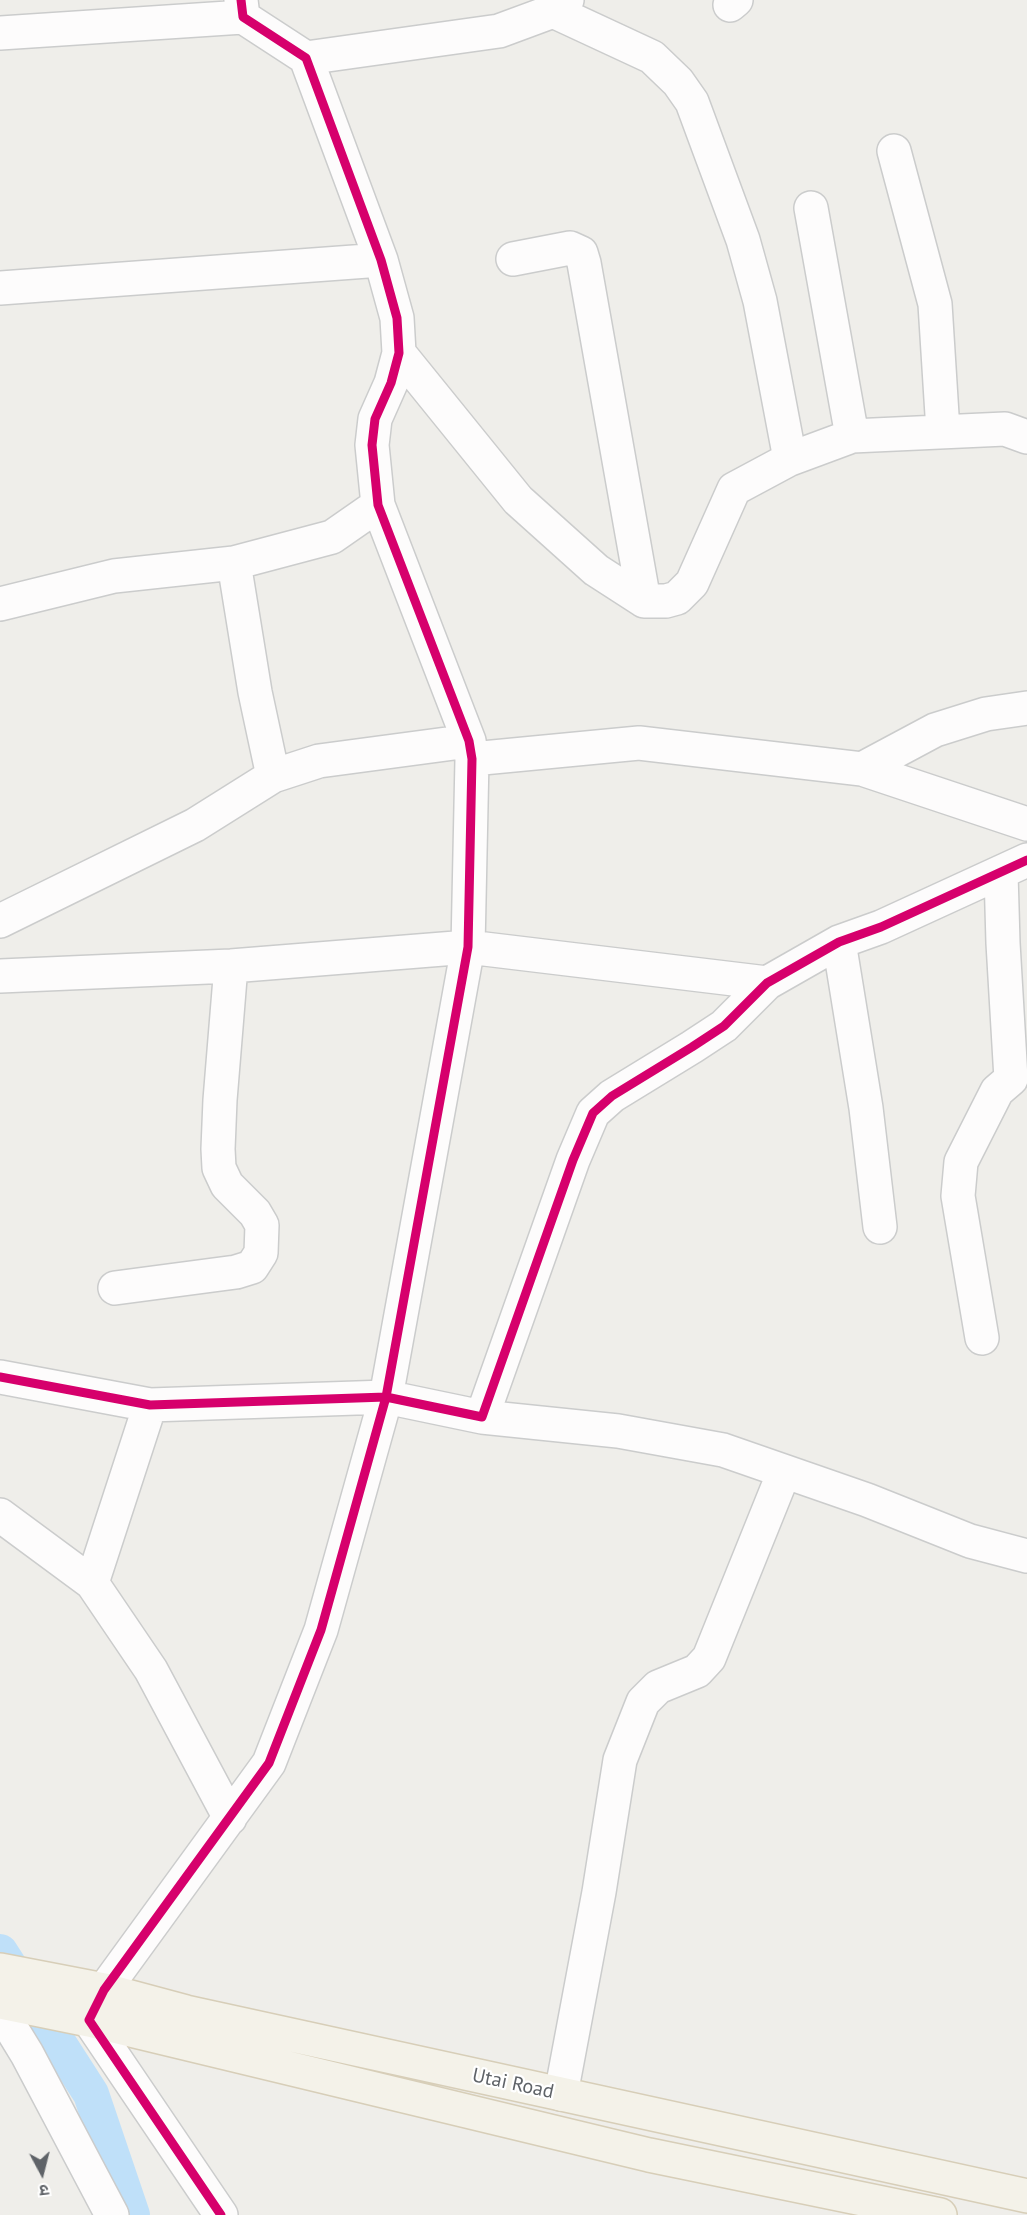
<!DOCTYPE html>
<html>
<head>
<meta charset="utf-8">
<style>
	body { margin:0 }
	#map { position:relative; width:1027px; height:2215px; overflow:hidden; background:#efeeea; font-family:"PT Sans","Noto Sans Devanagari",sans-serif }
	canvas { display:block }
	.north { position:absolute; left:12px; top:2143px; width:60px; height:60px; -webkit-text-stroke:4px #fff; paint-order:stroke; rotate:173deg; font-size:16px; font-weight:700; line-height:24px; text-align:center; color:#5f6368 }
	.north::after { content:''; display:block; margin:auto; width:21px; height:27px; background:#5f6368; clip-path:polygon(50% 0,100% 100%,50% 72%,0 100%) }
</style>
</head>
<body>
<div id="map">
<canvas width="1027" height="2215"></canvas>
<div class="north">उ</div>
</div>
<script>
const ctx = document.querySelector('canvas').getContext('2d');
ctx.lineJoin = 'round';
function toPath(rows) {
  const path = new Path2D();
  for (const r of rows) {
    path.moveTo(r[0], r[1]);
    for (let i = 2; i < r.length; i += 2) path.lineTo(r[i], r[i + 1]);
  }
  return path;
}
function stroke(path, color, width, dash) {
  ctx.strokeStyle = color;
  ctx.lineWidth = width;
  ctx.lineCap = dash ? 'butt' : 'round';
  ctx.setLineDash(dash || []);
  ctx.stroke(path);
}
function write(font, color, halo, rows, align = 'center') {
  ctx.font = font + ' "PT Sans",sans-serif';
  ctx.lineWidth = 4.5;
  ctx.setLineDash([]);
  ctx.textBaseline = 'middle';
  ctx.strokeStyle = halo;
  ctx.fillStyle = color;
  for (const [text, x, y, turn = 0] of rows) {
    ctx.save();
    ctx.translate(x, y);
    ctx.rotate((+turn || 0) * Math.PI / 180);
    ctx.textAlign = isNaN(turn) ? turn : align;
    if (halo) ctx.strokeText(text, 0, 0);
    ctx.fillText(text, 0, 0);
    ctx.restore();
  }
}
stroke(toPath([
	[0,1952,91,2094,132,2215]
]), '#bfe0f9', 36);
const minor = toPath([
	[730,5,736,0],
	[0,33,243,17],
	[306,58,499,31,553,11,567,0],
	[894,151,935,304,943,431],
	[811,208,852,436],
	[513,259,570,248,581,253,584,263,644,601],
	[0,288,381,260],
	[399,353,518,500,596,570,644,601,666,601,677,598,692,583,734,489,790,459,760,301,743,240,692,102,678,82,652,57,553,11],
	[790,459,852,436,1005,429,1027,437],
	[234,563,255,692,273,776],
	[0,604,114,576,234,563,332,537,378,505],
	[472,759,639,743,862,769,1027,824],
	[862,769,935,730,986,714,1027,708],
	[0,921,195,825,273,776,319,761,469,741],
	[839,942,866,1108,880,1227],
	[0,976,231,966,468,947,767,983],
	[115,1288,236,1272,252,1267,261,1253,262,1225,255,1213,227,1185,219,1168,218,1149,220,1100,231,966],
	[982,1338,958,1196,961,1162,997,1091,1011,1079,1003,943,1001,873],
	[0,1377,150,1405,386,1397,482,1417,573,1160,593,1113,612,1096,692,1047,724,1026,767,983,839,942,881,927,1027,860],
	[482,1417,618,1431,723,1450,867,1500,970,1541,1027,1556],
	[0,1515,92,1583,151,1670,230,1818],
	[92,1583,150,1405],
	[0,2010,27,2054,112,2215],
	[561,2094,599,1892,620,1760,643,1702,658,1687,697,1671,709,1658,784,1472],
	[221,2215,89,2020,104,1990,269,1763,321,1630,386,1397,468,947,472,759,469,741,378,505,372,445,375,419,391,383,399,353,397,318,381,260,306,58,243,17,241,0]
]);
const major = toPath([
	[0,1970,104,1990,186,2012,1027,2196],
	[0,2002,89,2020,649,2155,940,2215]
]);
stroke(minor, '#cbcccc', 36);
stroke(major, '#d7ceb8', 36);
stroke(minor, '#fdfcfc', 33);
stroke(major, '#f4f2e9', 33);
stroke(toPath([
	[0,1377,150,1405,386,1397,482,1417,573,1160,593,1113,612,1096,692,1047,724,1026,767,983,839,942,881,927,1027,860],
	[221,2215,89,2020,104,1990,269,1763,321,1630,386,1397,468,947,472,759,469,741,378,505,372,445,375,419,391,383,399,353,397,318,381,260,306,58,243,17,241,0]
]), '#d6006c', 9);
write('20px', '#5f6368', '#fff', [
	["Utai Road",513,2084,12]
]);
</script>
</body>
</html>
